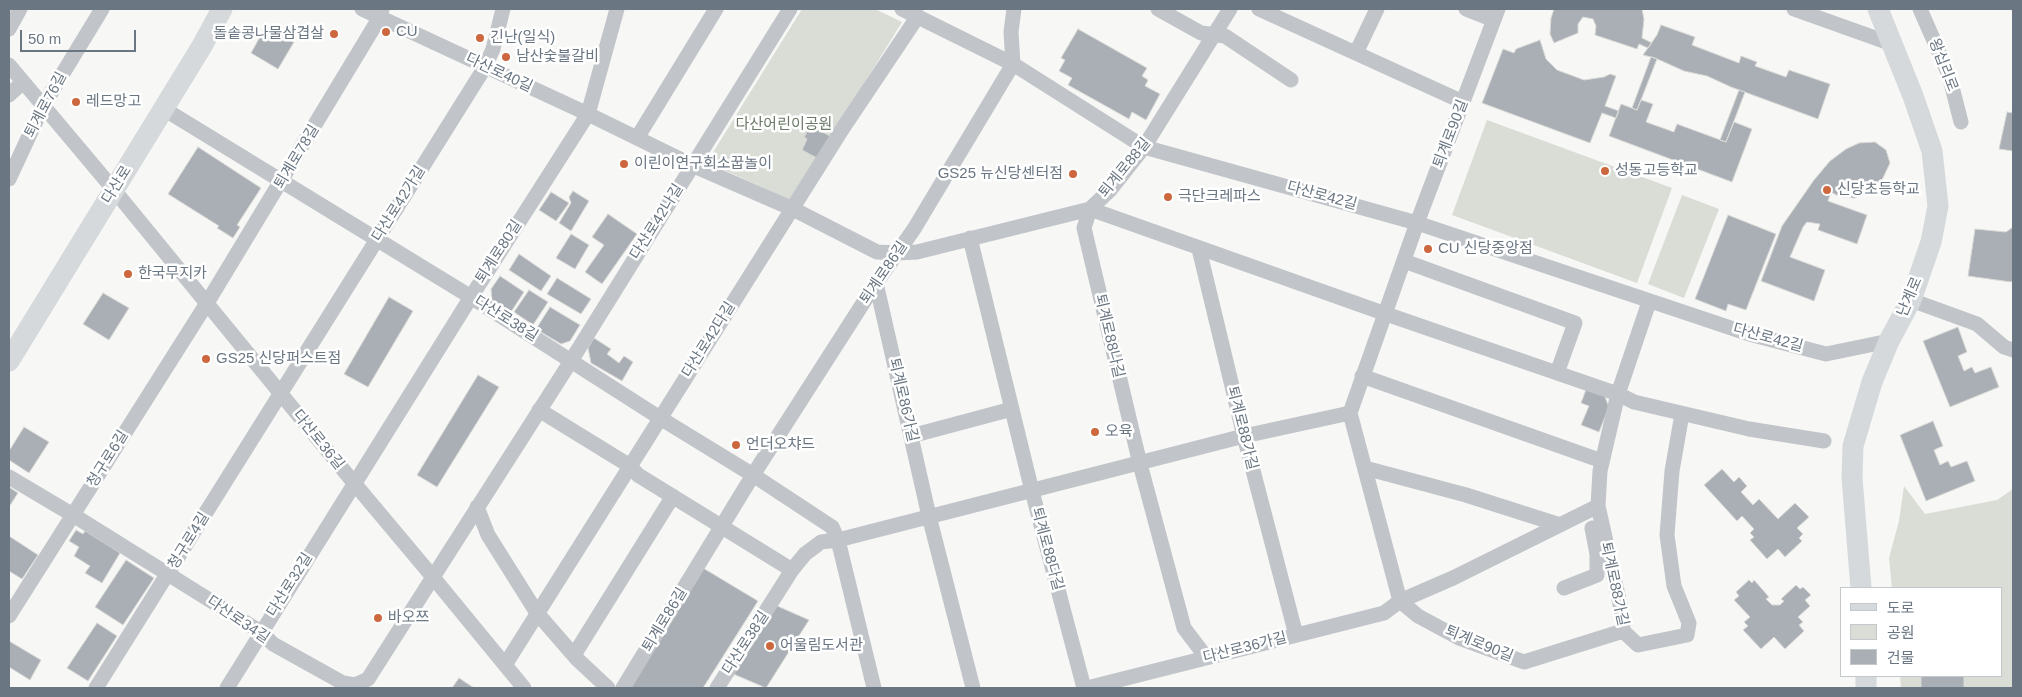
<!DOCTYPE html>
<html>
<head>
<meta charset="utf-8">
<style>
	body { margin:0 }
	#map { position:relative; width:2022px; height:697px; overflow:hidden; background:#f7f7f5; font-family:Helvetica,"Noto Sans KR",sans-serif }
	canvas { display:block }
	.frame { position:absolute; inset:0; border:10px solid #6a7682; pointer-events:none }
	.legend { position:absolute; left:1840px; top:587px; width:162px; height:90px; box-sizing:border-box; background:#fff; border:1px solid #c3c8cd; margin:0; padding:6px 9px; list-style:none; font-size:15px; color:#6a7682 }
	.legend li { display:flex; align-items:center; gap:10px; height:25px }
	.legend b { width:25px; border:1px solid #c3c8cd }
	.scale { position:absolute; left:20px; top:30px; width:116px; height:22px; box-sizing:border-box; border:2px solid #6a7682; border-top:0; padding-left:6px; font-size:15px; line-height:18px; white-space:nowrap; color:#6a7682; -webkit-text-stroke:4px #fff; paint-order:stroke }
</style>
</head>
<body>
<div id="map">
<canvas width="2022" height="697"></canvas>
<div class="frame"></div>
<ul class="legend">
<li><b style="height:6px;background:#d5d9dc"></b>도로</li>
<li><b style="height:14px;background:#d9ddd6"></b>공원</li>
<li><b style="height:14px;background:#a9afb4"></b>건물</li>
</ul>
<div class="scale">50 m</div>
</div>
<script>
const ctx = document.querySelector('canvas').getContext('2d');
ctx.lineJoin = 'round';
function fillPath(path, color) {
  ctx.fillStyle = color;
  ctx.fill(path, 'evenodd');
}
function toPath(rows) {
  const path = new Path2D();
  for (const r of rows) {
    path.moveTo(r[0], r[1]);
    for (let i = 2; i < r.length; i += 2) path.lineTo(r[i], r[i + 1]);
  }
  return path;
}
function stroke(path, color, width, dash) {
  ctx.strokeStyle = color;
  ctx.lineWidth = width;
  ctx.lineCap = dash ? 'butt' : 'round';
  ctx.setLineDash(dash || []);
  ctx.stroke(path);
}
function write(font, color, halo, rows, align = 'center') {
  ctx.font = font + ' Helvetica,"Noto Sans KR",sans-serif';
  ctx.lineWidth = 5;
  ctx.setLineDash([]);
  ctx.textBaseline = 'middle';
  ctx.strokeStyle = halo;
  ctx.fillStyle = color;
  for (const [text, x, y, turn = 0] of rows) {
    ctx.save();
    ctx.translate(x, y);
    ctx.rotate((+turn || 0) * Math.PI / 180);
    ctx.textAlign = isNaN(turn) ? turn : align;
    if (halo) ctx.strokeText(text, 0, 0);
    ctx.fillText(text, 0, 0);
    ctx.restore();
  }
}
fillPath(toPath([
	[802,9,875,9,902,22,792,201,707,162],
	[1487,120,1672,188,1637,283,1452,215],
	[1682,195,1719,209,1684,298,1648,284],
	[1904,486,1925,514,1997,500,2013,489,2013,688,1901,688,1900,676,2001,676,2001,588,1892,588,1889,558,1899,521]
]), '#d9ddd6');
const building = toPath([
	[1554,9,1642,9,1644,19,1642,38,1652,43,1648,48,1639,44,1637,49,1595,35,1596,26,1593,19,1583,17,1578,24,1578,33,1554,43,1550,34,1551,18,1554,9],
	[1661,25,1695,37,1692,45,1739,63,1741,56,1757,62,1755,66,1786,77,1789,70,1830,84,1818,119,1731,87,1707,76,1684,71,1655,58,1643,55,1657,35,1661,25],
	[266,26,294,42,278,69,251,53,266,26],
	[1078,29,1147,68,1142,76,1148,80,1145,86,1160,94,1146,120,1132,112,1129,119,1068,85,1072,78,1059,71,1065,60,1061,58,1078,29],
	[1540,40,1546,59,1557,70,1584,80,1604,77,1610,74,1616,76,1605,106,1619,111,1616,118,1602,113,1590,143,1482,103,1503,49,1514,53,1516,49,1540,40],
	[1651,57,1657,59,1637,110,1632,108,1651,57],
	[1739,90,1745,92,1726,142,1720,140,1739,90],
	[1641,100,1653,104,1646,122,1674,132,1677,124,1726,142,1734,122,1752,129,1732,182,1609,136,1621,104,1637,110,1641,100],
	[2007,112,2013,113,2013,151,1999,149,2007,112],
	[811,126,830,136,817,158,802,150,807,139,804,137,811,126],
	[1875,142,1886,150,1890,163,1882,180,1870,192,1855,198,1840,197,1831,192,1828,201,1867,215,1857,244,1818,230,1820,224,1807,222,1803,227,1790,257,1825,270,1814,301,1761,281,1782,226,1814,180,1830,161,1846,149,1859,143,1875,142],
	[198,147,261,188,237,225,240,227,233,238,217,228,219,226,168,194,198,147],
	[573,191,589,201,571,231,559,223,571,203,569,197,573,191],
	[551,192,569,203,556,221,539,210,551,192],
	[608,214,637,234,602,284,585,272,604,245,592,237,608,214],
	[1728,215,1776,234,1746,310,1728,304,1726,311,1695,299,1728,215],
	[2013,227,2013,280,2011,282,1968,276,1975,229,2006,232,2013,227],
	[571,234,589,245,575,269,556,258,571,234],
	[519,254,551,276,541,291,509,270,519,254],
	[500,276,524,292,511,312,492,300,491,289,500,276],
	[557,278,591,299,581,314,547,294,557,278],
	[529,290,548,302,533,325,514,312,529,290],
	[103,293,129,308,109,340,83,324,103,293],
	[389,297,413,311,368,387,344,374,389,297],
	[550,307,580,325,570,341,561,344,536,329,550,307],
	[1958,327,1967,352,1958,356,1964,371,1972,367,1975,373,1991,367,1999,387,1950,407,1923,341,1958,327],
	[594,338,611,349,607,354,619,363,624,356,633,362,622,381,591,363,588,348,594,338],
	[478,375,499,387,437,487,417,475,478,375],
	[1587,387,1603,392,1609,407,1599,432,1581,425,1589,406,1581,403,1587,387],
	[1933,421,1943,446,1934,450,1940,465,1948,461,1951,467,1967,461,1975,481,1926,501,1900,435,1933,421],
	[24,427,49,442,29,473,9,460,9,451,24,427],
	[1722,469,1734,482,1739,477,1747,486,1741,492,1753,505,1759,499,1778,519,1795,503,1809,517,1797,528,1803,534,1799,538,1802,541,1785,557,1778,549,1767,559,1750,540,1754,537,1750,533,1754,529,1742,516,1737,521,1704,485,1722,469],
	[9,487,18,493,9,507,9,487],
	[76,530,83,534,85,531,120,553,102,583,85,573,90,566,74,556,79,547,69,541,76,530],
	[9,536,38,555,22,579,9,571,9,536],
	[126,560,154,578,123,625,95,607,126,560],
	[703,568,758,601,703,688,630,688,703,568],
	[1749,580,1752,583,1754,580,1769,597,1766,599,1772,605,1780,605,1784,601,1781,599,1796,585,1800,589,1803,587,1811,595,1805,600,1810,606,1798,617,1803,622,1799,625,1804,631,1785,649,1774,637,1761,649,1743,630,1748,626,1744,622,1750,617,1734,600,1739,596,1736,592,1749,580],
	[775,605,809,620,766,688,731,673,775,605],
	[97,623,117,636,88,681,67,668,97,623],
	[9,641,41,660,30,680,9,667,9,641],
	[1921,676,1964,676,1964,688,1921,688,1921,676],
	[459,678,474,688,452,688,459,678]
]);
fillPath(building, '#a9afb4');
stroke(building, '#d9d9d7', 1);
stroke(toPath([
	[362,9,588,114,692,165,793,209,877,252,898,253,917,252,1090,209,1110,190,1144,147,1230,9],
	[902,9,1013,64,1144,147,1417,223,1749,334,1826,354,1889,341],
	[1158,9,1201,33,1225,36,1291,80],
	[1259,9,1463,102],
	[1466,9,1494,20],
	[1498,9,1417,223,1350,413,1400,601,1418,616,1459,638,1524,662,1623,631],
	[1794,9,1892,44],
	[1920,9,1949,75,1961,122],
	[9,29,20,9],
	[1356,53,1377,9],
	[9,65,114,190,354,483,432,576,524,688],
	[9,95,23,82],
	[164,109,471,297,660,418,753,475,832,527,838,540,821,542,805,554,792,570,717,688],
	[637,138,716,9],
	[9,179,43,106,102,9],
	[970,238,1032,491,1084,688],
	[1199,249,1244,436,1296,635],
	[1404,261,1575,323,1557,373],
	[876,283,929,516,973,688],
	[1911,300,1977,324,2004,347,2013,350],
	[1649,302,1618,394,1600,471,1598,506,1622,613,1623,631,1638,645,1687,635,1689,623,1674,586,1667,535,1672,471,1682,414],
	[1362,376,1602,461],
	[539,410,630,466,638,475,792,570],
	[911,436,1012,409],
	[1365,468,1466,495,1560,525],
	[9,477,73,515,261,632,273,644,343,683,355,685,368,679,571,361,790,9],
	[477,507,488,535,537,613,577,659,608,688],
	[1564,588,1597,575,1597,554,1592,528],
	[9,616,207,303,380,17,382,9],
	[574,655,673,496],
	[1206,657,1184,628,1140,464,1084,228,1090,209,1386,314,1618,394,1634,402,1749,429,1824,441],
	[505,665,843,128,918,16],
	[96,688,485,67,493,49,503,9],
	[227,688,471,297,588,114,617,9],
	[623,688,753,475,876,283,914,229,1013,64,1011,32,1014,9],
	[874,688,838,540,1244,436,1350,413],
	[1087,688,1384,613,1400,601,1453,578,1598,506]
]), '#c1c4c8', 15);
stroke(toPath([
	[9,361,202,46,222,9],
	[1861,588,1852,478,1853,446,1872,382,1889,341,1911,300,1931,242,1938,206,1932,151,1913,96,1878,9],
	[1866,676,1866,688]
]), '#d5d9dc', 21);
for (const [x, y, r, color] of [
	[386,32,5,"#cd673e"],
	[334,34,5,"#cd673e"],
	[480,38,5,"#cd673e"],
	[506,57,5,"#cd673e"],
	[76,102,5,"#cd673e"],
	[624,164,5,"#cd673e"],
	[1605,171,5,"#cd673e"],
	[1073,174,5,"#cd673e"],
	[1827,190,5,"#cd673e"],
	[1168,197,5,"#cd673e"],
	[1428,249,5,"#cd673e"],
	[128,274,5,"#cd673e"],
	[206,359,5,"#cd673e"],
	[1095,432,5,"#cd673e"],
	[736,445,5,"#cd673e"],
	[378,618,5,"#cd673e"],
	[770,646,5,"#cd673e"]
]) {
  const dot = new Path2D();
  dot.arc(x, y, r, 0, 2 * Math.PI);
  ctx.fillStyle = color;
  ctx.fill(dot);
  stroke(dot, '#fff', 2);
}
write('15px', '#6a7682', '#fff', [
	["CU",396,32],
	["돌솥콩나물삼겹살",324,34,"right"],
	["긴난(일식)",490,38],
	["남산숯불갈비",516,57],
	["레드망고",86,102],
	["이린이연구회소꿉놀이",634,164],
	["성동고등학교",1615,171],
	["GS25 뉴신당센터점",1063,174,"right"],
	["신당초등학교",1837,190],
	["극단크레파스",1178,197],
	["CU 신당중앙점",1438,249],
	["한국무지카",138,274],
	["GS25 신당퍼스트점",216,359],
	["오육",1105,432],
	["언더오챠드",746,445],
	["바오쯔",388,618],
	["어울림도서관",780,646]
], 'left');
write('15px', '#6a7682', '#fff', [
	["왕십리로",1943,65,69],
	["다산로40길",499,73,25],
	["퇴계로76길",46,105,-62],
	["퇴계로90길",1451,134,-69],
	["퇴계로78길",297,157,-59],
	["퇴계로88길",1125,168,-51],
	["다산로",117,185,-58],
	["다산로42길",1322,196,15],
	["다산로42가길",399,204,-58],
	["다산로42나길",657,222,-58],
	["퇴계로80길",499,252,-57],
	["퇴계로86길",884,273,-56],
	["난계로",1910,297,-67],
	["다산로38길",506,319,32],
	["퇴계로88나길",1109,336,77],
	["다산로42길",1768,338,15],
	["다산로42다길",709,340,-58],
	["퇴계로86가길",903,400,77],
	["퇴계로88가길",1242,428,76],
	["다산로36길",318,440,51],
	["청구로6길",108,459,-58],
	["청구로4길",189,541,-58],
	["퇴계로88다길",1047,549,75],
	["퇴계로88가길",1614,584,78],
	["다산로32길",290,585,-58],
	["다산로34길",238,620,34],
	["퇴계로86길",665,620,-59],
	["다산로38길",746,643,-57],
	["퇴계로90길",1479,644,22],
	["다산로36가길",1245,648,-14]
]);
write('15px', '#6b7a68', '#fff', [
	["다산어린이공원",784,125]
]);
</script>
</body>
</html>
